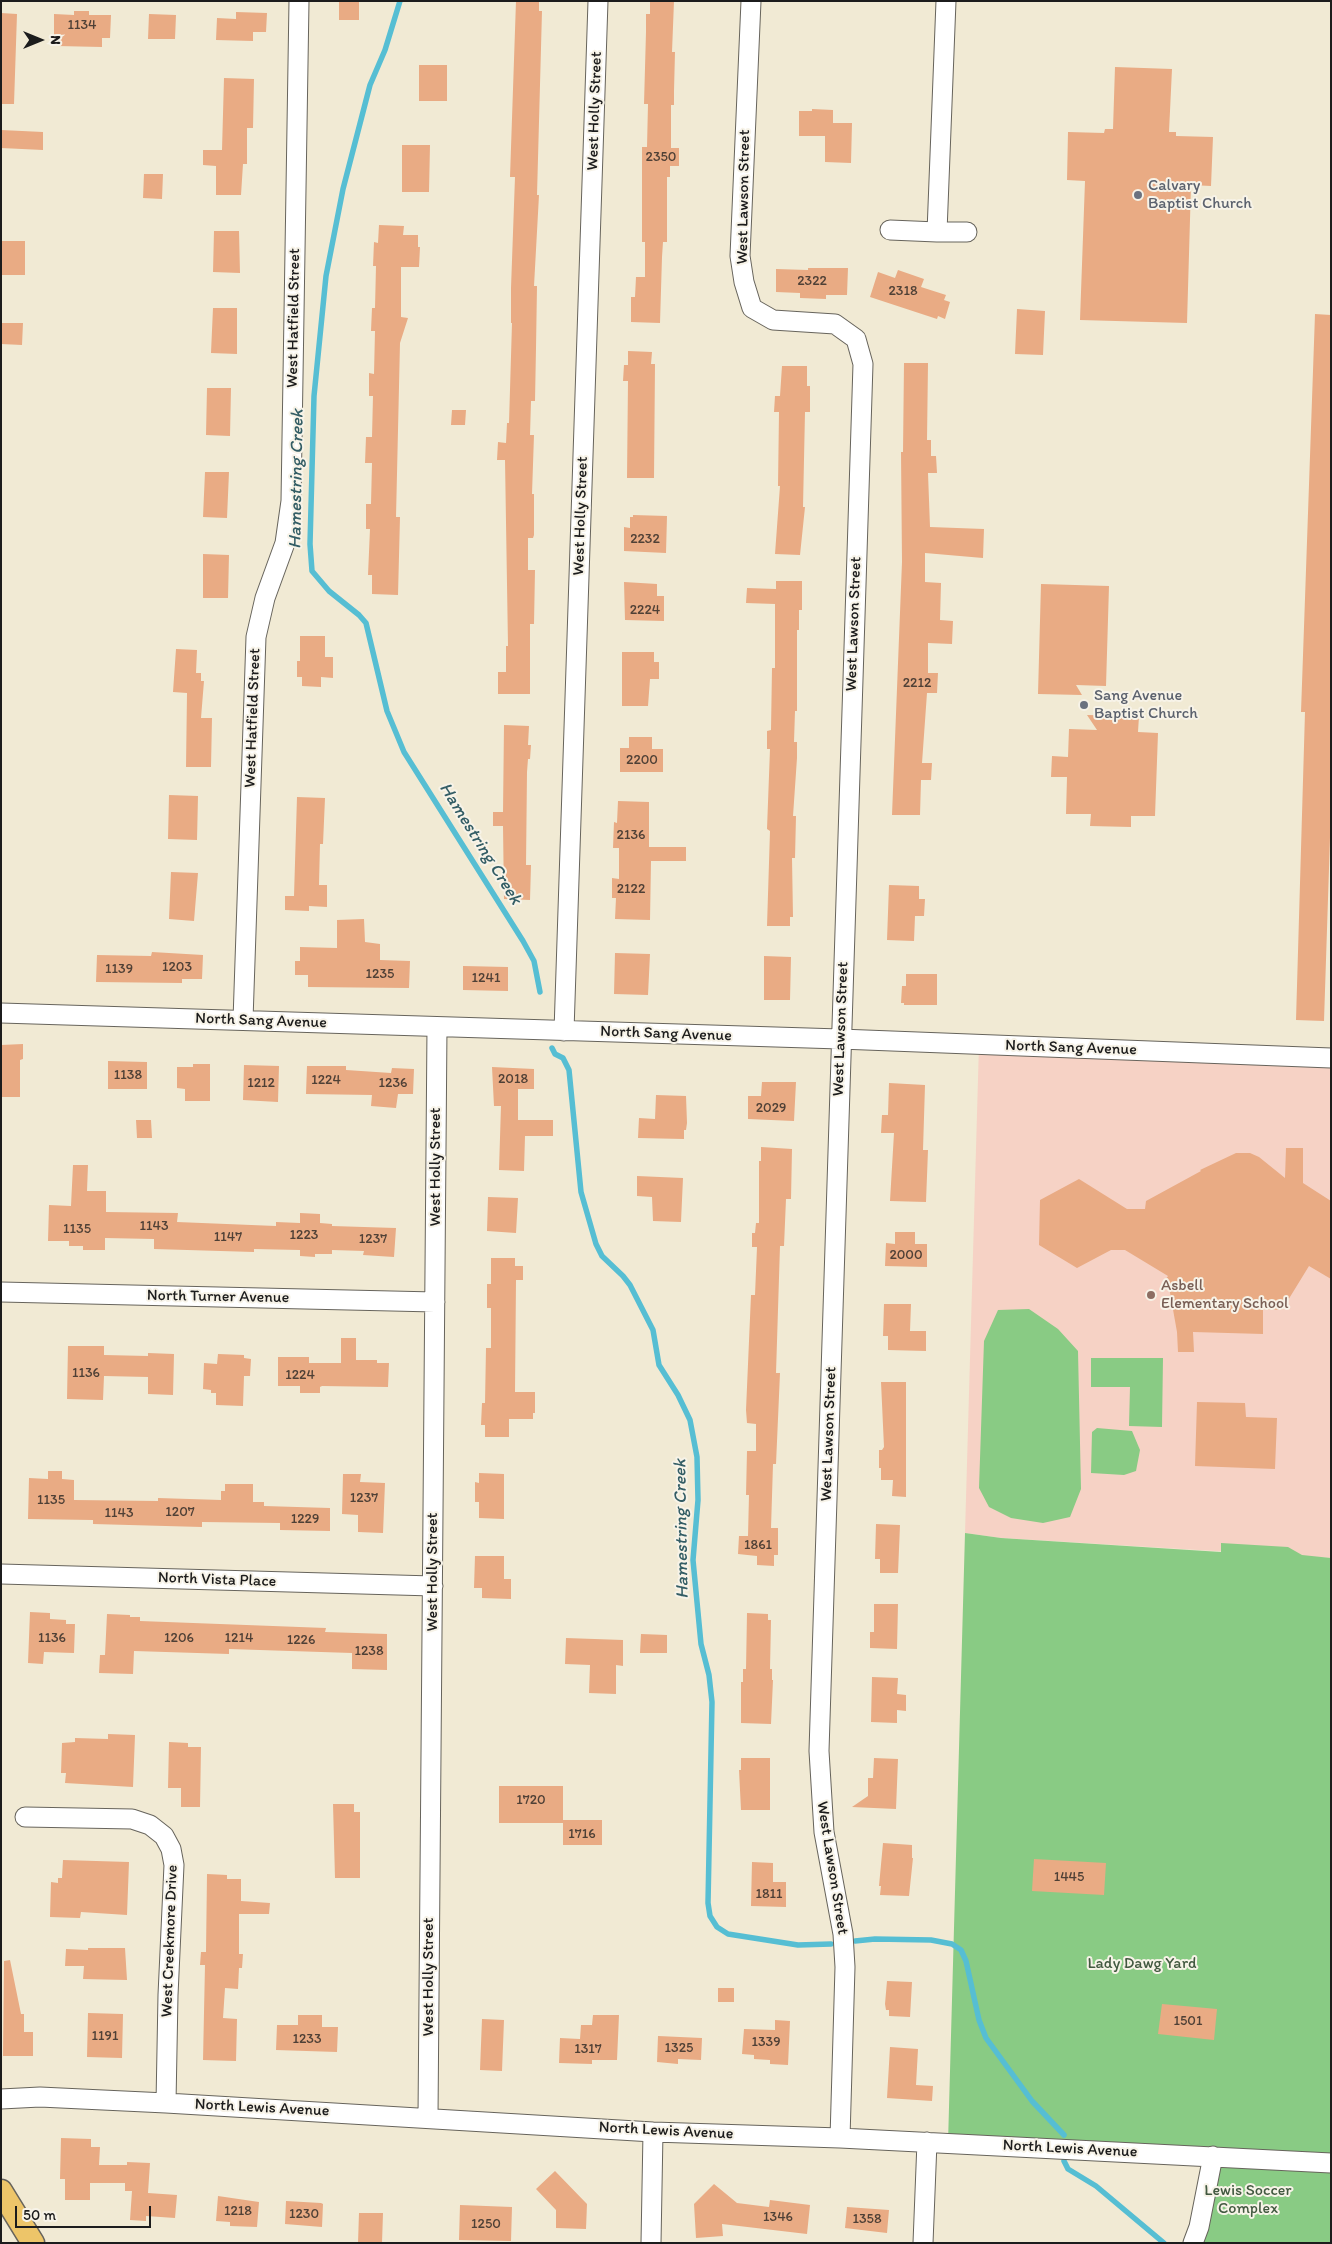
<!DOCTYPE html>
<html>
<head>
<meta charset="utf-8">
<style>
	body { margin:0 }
	#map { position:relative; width:1332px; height:2244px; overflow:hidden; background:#f1ead4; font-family:Itim,sans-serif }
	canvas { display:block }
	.frame { position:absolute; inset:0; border:2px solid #1c1c1c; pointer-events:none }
	.north { position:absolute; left:15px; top:15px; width:50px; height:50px; -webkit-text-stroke:4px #f7f3e8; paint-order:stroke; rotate:90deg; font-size:14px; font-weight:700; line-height:20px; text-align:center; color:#1c1c1c }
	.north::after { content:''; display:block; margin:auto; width:18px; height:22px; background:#1c1c1c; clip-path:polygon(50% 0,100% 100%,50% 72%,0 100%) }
	.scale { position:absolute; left:15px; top:2206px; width:136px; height:22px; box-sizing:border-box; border:2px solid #1c1c1c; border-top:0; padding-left:6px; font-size:15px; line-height:18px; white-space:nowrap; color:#1c1c1c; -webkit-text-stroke:4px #f7f3e8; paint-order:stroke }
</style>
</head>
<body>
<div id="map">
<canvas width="1332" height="2244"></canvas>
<div class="frame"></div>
<div class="north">N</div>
<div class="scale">50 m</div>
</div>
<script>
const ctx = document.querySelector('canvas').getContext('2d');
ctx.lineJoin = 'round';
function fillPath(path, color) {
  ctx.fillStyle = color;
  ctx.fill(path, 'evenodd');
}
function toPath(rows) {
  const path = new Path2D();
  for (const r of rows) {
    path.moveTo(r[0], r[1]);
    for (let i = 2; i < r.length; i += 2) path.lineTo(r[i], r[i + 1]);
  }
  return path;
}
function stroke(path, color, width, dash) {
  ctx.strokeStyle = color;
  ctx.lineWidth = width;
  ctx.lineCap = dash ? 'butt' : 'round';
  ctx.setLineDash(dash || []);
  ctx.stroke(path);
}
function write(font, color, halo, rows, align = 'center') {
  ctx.font = font + ' Itim,sans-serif';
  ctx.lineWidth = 4;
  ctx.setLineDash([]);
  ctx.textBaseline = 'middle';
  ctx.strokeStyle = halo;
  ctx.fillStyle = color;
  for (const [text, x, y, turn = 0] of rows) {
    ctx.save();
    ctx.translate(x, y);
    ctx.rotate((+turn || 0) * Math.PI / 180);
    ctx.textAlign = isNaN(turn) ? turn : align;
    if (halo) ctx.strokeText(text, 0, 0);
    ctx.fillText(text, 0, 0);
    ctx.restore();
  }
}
fillPath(toPath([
	[979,1044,1331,1058,1331,1558,1001,1538,965,1533]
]), '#f6d2c5');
fillPath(toPath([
	[1029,1309,1058,1329,1078,1351,1081,1489,1070,1517,1043,1523,1011,1518,989,1507,979,1488,984,1341,998,1310],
	[1091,1358,1163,1358,1162,1427,1129,1426,1130,1387,1091,1387],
	[1097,1428,1132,1431,1140,1450,1136,1471,1124,1475,1091,1473,1092,1432],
	[965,1533,1001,1538,1221,1552,1221,1543,1288,1547,1302,1555,1331,1558,1331,2243,1193,2243,1213,2157,948,2143]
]), '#89cb84');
stroke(toPath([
	[400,1,385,50,370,85,343,189,326,276,314,396,310,544,312,571,329,591,359,615,366,623,387,711,404,752,523,941,534,961,540,992],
	[552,1048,555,1054,563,1058,569,1070,581,1192,596,1244,602,1256,623,1276,630,1285,653,1330,659,1365,678,1395,690,1420,697,1457,698,1500,693,1560,701,1644,709,1675,712,1702,708,1903,710,1916,717,1927,728,1934,798,1945,831,1944],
	[855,1941,875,1939,931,1940,952,1944,961,1950,966,1961,979,2020,986,2038,1032,2101,1064,2135],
	[1064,2161,1068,2169,1096,2186,1164,2243]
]), '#56bed3', 5.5);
fillPath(toPath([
	[339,1,359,1,359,20,339,20],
	[516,1,539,1,539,11,542,11,537,195,539,195,534,286,537,286,536,348,535,401,531,401,530,435,534,435,532,494,534,494,534,535,533,538,528,538,528,570,535,570,534,624,530,624,530,694,498,694,498,672,506,672,506,646,508,646,505,460,497,460,498,442,506,443,507,423,509,423,512,323,511,323,511,288,515,177,510,177],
	[650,1,674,1,672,52,675,52,674,91,674,105,671,105,671,148,679,148,679,166,670,166,670,177,667,177,667,242,663,242,662,257,660,323,631,322,631,297,635,297,636,277,645,277,645,242,642,242,642,147,647,147,648,104,644,104,646,32,646,14,650,14],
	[74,11,89,11,89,15,111,15,110,38,102,38,102,47,57,46,57,35,54,35,54,14,74,15],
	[236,12,267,13,266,32,253,32,253,41,216,40,217,18,236,19],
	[1,13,17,14,14,104,1,104],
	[149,14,176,15,175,39,148,39],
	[419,65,447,65,447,101,419,101],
	[1115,67,1172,69,1169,132,1176,132,1176,136,1213,137,1211,186,1191,185,1187,323,1080,320,1085,181,1067,180,1068,132,1104,133,1105,129,1113,129],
	[224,78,254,79,253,128,247,128,247,164,243,164,241,195,216,195,216,166,203,165,203,150,222,150],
	[812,109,833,110,833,123,852,123,851,163,825,162,825,136,799,136,799,111,812,111],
	[1,130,43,132,43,150,1,148],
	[402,145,430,145,429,192,402,192],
	[144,174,163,174,162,199,143,198],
	[379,225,404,226,403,235,418,235,418,247,420,247,419,267,401,267,401,317,408,318,400,343,396,517,400,517,398,595,372,594,372,575,368,575,370,529,366,529,366,504,371,504,372,463,365,463,366,437,372,437,373,396,369,396,369,373,374,374,375,331,371,331,372,308,375,308,376,266,373,266,374,242,378,243],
	[214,231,239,231,240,273,213,272],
	[1,241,25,241,25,275,1,275],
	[808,268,848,268,847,295,826,295,826,299,800,298,800,293,776,292,776,269,808,270],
	[898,270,924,279,921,287,946,295,944,300,950,302,945,319,938,316,937,319,870,297,878,272,895,278],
	[213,308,237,308,237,354,211,353],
	[1017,309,1045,311,1043,355,1015,354],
	[1315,314,1331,315,1331,807,1324,1021,1296,1020,1305,712,1301,712],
	[1,323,23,323,22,345,1,344],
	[628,351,652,352,651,364,655,364,654,478,627,478,628,381,623,381,624,365,628,365],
	[904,363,928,363,927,440,931,440,931,456,936,456,937,473,928,473,930,527,984,529,983,558,925,553,925,582,941,583,940,620,953,621,952,644,928,643,928,673,938,673,937,693,927,693,922,763,932,763,931,780,921,780,920,815,892,815,902,562,901,452,903,452],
	[782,366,807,366,807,386,810,386,810,412,805,412,803,507,805,507,800,555,775,554,780,486,778,486,779,412,774,412,775,396,780,396],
	[207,388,231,388,230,436,206,435],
	[452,410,466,410,465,425,451,425],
	[205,472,229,472,227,518,203,517],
	[633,515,667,516,666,553,624,551,624,527,630,528,630,517,633,517],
	[203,554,229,555,228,598,203,598],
	[776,581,802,581,802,610,799,610,799,630,797,630,797,711,795,711,794,742,797,742,797,758,793,816,796,816,795,858,792,858,793,917,790,917,790,926,767,926,770,831,767,829,770,749,767,749,767,731,771,730,772,668,775,668,775,604,746,603,747,588,776,589],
	[624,582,657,584,657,596,664,596,664,621,625,620],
	[1041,584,1109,586,1106,686,1076,685,1082,695,1038,694],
	[300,636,325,636,325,657,333,657,333,678,321,677,321,687,302,686,302,677,297,677,297,661,300,661],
	[176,649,197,650,196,673,201,673,201,681,204,681,201,718,212,718,211,767,186,767,187,693,173,692],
	[622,652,654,652,654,662,659,662,659,679,650,679,648,706,622,706],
	[1087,715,1139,716,1138,732,1158,733,1155,816,1131,816,1131,827,1090,826,1091,814,1066,814,1067,777,1051,777,1052,756,1068,757,1069,729,1097,730],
	[504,725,529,726,528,745,531,745,530,759,528,759,527,772,526,865,531,865,530,900,504,899,503,826,493,826,493,812,503,812],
	[629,737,652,737,652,749,663,749,663,772,620,772,620,748,629,748],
	[169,795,198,796,197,840,168,839],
	[297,797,325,798,323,844,320,844,319,885,327,885,327,907,309,906,309,911,285,910,285,896,294,896],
	[618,801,649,802,649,847,686,847,686,861,651,861,650,920,615,919,616,898,612,898,612,878,619,879,619,848,613,848,614,822,617,823],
	[171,872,198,873,194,921,169,919],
	[889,885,919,886,919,899,925,899,924,916,915,916,914,941,887,940],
	[364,919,365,942,380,944,380,960,410,961,409,988,308,987,308,975,295,975,295,961,300,961,300,947,337,948,337,920],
	[152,952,203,955,202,979,182,979,182,983,96,982,97,955,151,956],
	[615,953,650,954,648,995,614,994],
	[764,956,791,957,790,1000,764,1000],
	[463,966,508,967,508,991,463,990],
	[906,974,937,974,937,1005,904,1005,904,1003,901,1003,902,986,906,986],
	[23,1044,23,1059,20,1060,20,1097,1,1097,1,1045],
	[108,1061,147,1062,147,1089,108,1089],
	[193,1064,210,1064,210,1101,185,1101,185,1089,177,1088,177,1067,193,1067],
	[244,1065,279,1066,278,1102,243,1100],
	[307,1066,346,1066,346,1070,391,1073,392,1068,414,1069,413,1094,398,1094,396,1108,371,1106,372,1095,306,1094],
	[492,1067,534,1069,534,1089,518,1089,518,1120,553,1120,553,1136,525,1136,524,1171,499,1170,501,1106,494,1106],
	[762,1082,796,1082,794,1121,748,1119,748,1096,761,1096],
	[889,1083,925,1085,923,1150,928,1150,926,1202,890,1201,894,1133,881,1133,882,1115,888,1115],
	[656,1095,686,1096,687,1123,686,1130,684,1130,684,1139,638,1138,639,1118,655,1119],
	[136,1120,151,1120,152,1138,137,1138],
	[761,1147,792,1149,791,1199,786,1199,784,1246,780,1246,776,1373,780,1373,776,1464,773,1464,771,1528,778,1528,778,1555,774,1555,774,1566,757,1565,757,1556,738,1554,739,1536,748,1536,749,1495,746,1495,747,1451,756,1451,756,1424,747,1423,746,1410,751,1295,755,1295,757,1247,752,1247,752,1233,755,1233,756,1223,759,1223,759,1161,761,1161],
	[1286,1148,1303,1148,1303,1183,1331,1201,1331,1279,1309,1266,1282,1310,1263,1309,1263,1334,1193,1332,1194,1352,1178,1352,1177,1332,1169,1287,1163,1283,1168,1276,1125,1250,1111,1250,1077,1268,1039,1245,1040,1200,1079,1179,1127,1209,1145,1209,1146,1201,1201,1171,1200,1170,1236,1153,1250,1153,1259,1157,1285,1178],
	[73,1165,88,1165,87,1191,106,1191,106,1212,178,1213,177,1222,276,1226,276,1222,300,1223,300,1213,320,1214,320,1223,332,1224,332,1226,396,1228,394,1257,363,1255,364,1251,332,1250,332,1254,315,1254,315,1257,300,1256,300,1250,254,1249,254,1252,154,1249,154,1239,105,1238,105,1250,83,1250,83,1246,69,1246,69,1241,48,1241,49,1205,71,1206],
	[637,1176,683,1178,681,1222,653,1221,652,1197,637,1196],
	[488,1197,518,1198,516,1233,487,1231],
	[895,1232,915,1232,915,1244,927,1244,927,1267,885,1266,886,1243,895,1244],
	[491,1258,515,1258,515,1266,523,1266,523,1280,516,1280,515,1392,535,1392,535,1413,533,1413,533,1419,509,1419,509,1437,485,1437,485,1425,481,1425,482,1403,485,1403,486,1348,491,1348,491,1308,487,1308,487,1284,491,1284],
	[884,1304,911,1304,910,1331,926,1331,926,1351,888,1350,888,1336,883,1336],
	[341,1338,356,1338,356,1360,377,1360,377,1363,389,1363,388,1387,322,1386,320,1387,320,1393,300,1393,300,1386,278,1386,278,1357,309,1357,309,1363,341,1363],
	[68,1346,104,1346,104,1355,148,1356,148,1353,174,1354,173,1395,148,1394,148,1377,104,1376,103,1400,67,1399],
	[218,1354,244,1355,244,1358,251,1359,250,1376,244,1376,243,1406,216,1405,216,1393,211,1393,211,1390,203,1389,204,1363,217,1364],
	[881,1382,906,1382,906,1497,892,1496,893,1480,881,1480,881,1468,879,1468,879,1450,882,1450,884,1447],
	[1197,1402,1245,1403,1246,1417,1277,1418,1275,1469,1195,1466],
	[48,1471,62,1471,62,1479,74,1480,74,1500,158,1501,158,1498,221,1500,221,1491,225,1491,225,1484,253,1484,253,1502,264,1502,264,1506,330,1508,330,1531,280,1530,280,1523,202,1522,202,1527,93,1524,93,1520,28,1519,29,1478,48,1479],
	[479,1473,504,1474,504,1519,479,1518,479,1502,475,1502,475,1482,479,1483],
	[343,1474,361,1474,360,1482,385,1483,383,1533,358,1532,358,1515,342,1514],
	[876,1524,900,1525,898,1573,880,1573,880,1559,875,1559],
	[475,1556,504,1556,504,1579,511,1579,511,1599,482,1598,482,1588,474,1588],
	[874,1604,898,1604,897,1649,870,1648,870,1632,874,1632],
	[30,1612,50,1613,50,1619,66,1620,66,1624,75,1624,74,1653,44,1652,43,1664,28,1663],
	[747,1613,768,1614,768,1620,771,1620,770,1669,772,1669,772,1680,773,1680,771,1724,741,1723,741,1682,743,1682,743,1669,746,1669],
	[107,1614,130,1615,130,1617,140,1617,140,1621,326,1628,325,1632,387,1634,387,1670,352,1669,352,1653,229,1649,229,1654,134,1651,133,1674,99,1673,100,1655,105,1655],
	[641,1634,667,1635,667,1653,640,1653],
	[566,1638,623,1640,623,1666,616,1665,616,1694,589,1693,590,1665,565,1664],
	[872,1677,898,1678,897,1694,906,1695,906,1711,897,1710,897,1723,871,1722],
	[108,1734,135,1735,133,1787,65,1783,66,1773,61,1773,62,1743,75,1742,75,1738,108,1739],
	[169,1742,188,1743,188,1747,201,1747,200,1807,181,1807,181,1788,168,1788],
	[741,1758,770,1758,770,1810,741,1810,739,1770,741,1770],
	[874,1758,898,1759,896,1809,852,1807,868,1796,868,1778,873,1778],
	[499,1786,563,1786,563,1823,499,1823],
	[333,1804,354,1804,354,1812,360,1812,360,1878,335,1878],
	[563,1820,602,1820,602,1845,563,1845],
	[883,1843,912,1845,912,1858,913,1858,909,1896,880,1895,881,1886,879,1886],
	[1034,1859,1106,1863,1104,1895,1032,1891],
	[63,1860,129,1862,127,1915,81,1912,80,1918,50,1917,51,1882,58,1883,58,1878,62,1878],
	[752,1862,773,1863,773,1882,786,1882,786,1907,751,1906],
	[207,1874,227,1875,227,1879,241,1879,241,1901,270,1903,269,1914,239,1914,239,1954,243,1954,242,1968,239,1968,238,1989,225,1988,223,2018,237,2019,236,2061,203,2060,205,1965,200,1965,201,1952,206,1952],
	[88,1948,125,1948,127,1980,83,1979,84,1966,65,1966,66,1949,88,1950],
	[10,1960,21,2014,24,2014,24,2032,33,2032,33,2056,3,2056,4,1961],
	[887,1981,912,1982,910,2017,889,2016,889,2010,886,2010,885,2004],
	[718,1988,734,1988,734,2002,718,2002],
	[1162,2004,1217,2009,1214,2040,1158,2034],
	[88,2013,123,2014,122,2058,87,2057],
	[298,2015,322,2015,322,2027,338,2027,337,2052,276,2050,277,2025,298,2025],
	[593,2015,619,2015,617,2060,592,2060,592,2064,559,2063,560,2038,580,2039,581,2025,592,2025],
	[482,2019,504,2020,502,2071,480,2070],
	[775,2020,790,2021,788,2065,770,2064,770,2060,754,2059,754,2055,742,2054,744,2029,775,2030],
	[658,2036,702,2038,701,2060,678,2059,678,2064,657,2062],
	[890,2047,918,2049,916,2085,933,2086,932,2101,887,2098],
	[61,2138,91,2139,91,2147,100,2147,99,2165,127,2165,127,2162,150,2163,148,2193,177,2195,175,2218,146,2216,146,2221,130,2220,132,2191,125,2191,125,2183,90,2183,90,2200,65,2200,65,2179,60,2179],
	[555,2171,587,2204,586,2229,556,2228,556,2210,536,2189],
	[714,2184,737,2203,769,2207,770,2200,810,2205,807,2234,722,2224,723,2236,696,2238,694,2204],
	[218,2196,259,2202,257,2227,230,2226,230,2222,216,2221],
	[286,2201,321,2203,323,2204,322,2227,285,2224],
	[460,2205,512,2207,511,2241,459,2240],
	[847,2207,889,2210,887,2233,845,2228],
	[359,2213,383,2213,382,2243,358,2243]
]), '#e9ab84');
const minor = toPath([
	[751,1,740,256,744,282,752,308,773,320,835,324,856,339,863,364,819,1751,824,1832,843,1934,845,1967,840,2138],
	[890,230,937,232,946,1],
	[937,232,967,232],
	[1,1013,840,1039,1331,1058],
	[243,1020,256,637,265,598,285,543,291,501,299,1],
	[564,1031,598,1],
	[1,1292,435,1302],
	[1,1574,433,1586],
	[25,1817,132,1819,150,1825,164,1836,171,1849,174,1865,168,1995,166,2103],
	[1,2099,40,2097,166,2103,653,2132,840,2138,1331,2163],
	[428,2117,437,1027],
	[651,2243,653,2132],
	[923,2243,927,2142],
	[1193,2243,1199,2227,1213,2156]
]);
const major = toPath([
	[1,2191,33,2243]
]);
stroke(minor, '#67645c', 21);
stroke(major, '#67645c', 25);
stroke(minor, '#fff', 19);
stroke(major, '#edc569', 22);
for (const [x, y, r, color] of [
	[1138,195,5,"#6b7280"],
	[1084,705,5,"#6b7280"],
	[1151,1295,5,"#8d6e63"]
]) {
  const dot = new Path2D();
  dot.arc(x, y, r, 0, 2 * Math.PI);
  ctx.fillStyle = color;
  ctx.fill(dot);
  stroke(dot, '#f7f3e8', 2);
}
write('14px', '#4f4036', null, [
	["1134",82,25],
	["2350",661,157],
	["2322",812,281],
	["2318",903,291],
	["2232",645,539],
	["2224",645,610],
	["2212",917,683],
	["2200",642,760],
	["2136",631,835],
	["2122",631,889],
	["1203",177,967],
	["1139",119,969],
	["1235",380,974],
	["1241",486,978],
	["1138",128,1075],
	["2018",513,1079],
	["1224",326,1080],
	["1212",261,1083],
	["1236",393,1083],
	["2029",771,1108],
	["1143",154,1226],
	["1135",77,1229],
	["1223",304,1235],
	["1147",228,1237],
	["1237",373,1239],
	["2000",906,1255],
	["1136",86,1373],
	["1224",300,1375],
	["1237",364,1498],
	["1135",51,1500],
	["1207",180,1512],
	["1143",119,1513],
	["1229",305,1519],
	["1861",758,1545],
	["1136",52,1638],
	["1206",179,1638],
	["1214",239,1638],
	["1226",301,1640],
	["1238",369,1651],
	["1720",531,1800],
	["1716",582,1834],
	["1445",1069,1877],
	["1811",769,1894],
	["1501",1188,2021],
	["1191",105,2036],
	["1233",307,2039],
	["1339",766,2042],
	["1325",679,2048],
	["1317",588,2049],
	["1218",238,2211],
	["1230",304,2214],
	["1346",778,2217],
	["1358",867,2219],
	["1250",486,2224]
]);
write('16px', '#1c1c1c', '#f7f3e8', [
	["West Holly Street",595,111,-88],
	["West Lawson Street",744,197,-89],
	["West Hatfield Street",294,318,-89],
	["West Holly Street",581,516,-88],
	["West Lawson Street",854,624,-88],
	["West Hatfield Street",253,718,-88],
	["North Sang Avenue",261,1021,2],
	["West Lawson Street",841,1029,-88],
	["North Sang Avenue",666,1034,2],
	["North Sang Avenue",1071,1048,2],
	["West Holly Street",436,1167,-90],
	["North Turner Avenue",218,1297,1],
	["West Lawson Street",829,1434,-88],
	["West Holly Street",433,1572,-90],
	["North Vista Place",217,1580,2],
	["West Lawson Street",832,1868,81],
	["West Creekmore Drive",170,1941,-88],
	["West Holly Street",429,1977,-90],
	["North Lewis Avenue",262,2108,3],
	["North Lewis Avenue",666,2131,3],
	["North Lewis Avenue",1070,2149,3]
]);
write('16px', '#5b616d', '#f7f3e8', [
	["Calvary",1148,186],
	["Baptist Church",1148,204],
	["Sang Avenue",1094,696],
	["Baptist Church",1094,714]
], 'left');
write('16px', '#785e54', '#f7f3e8', [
	["Asbell",1161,1286],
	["Elementary School",1161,1304]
], 'left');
write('16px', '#425940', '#f7f3e8', [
	["Lady Dawg Yard",1142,1964],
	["Lewis Soccer",1248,2191],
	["Complex",1248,2209]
]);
write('italic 18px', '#335d65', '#f7f3e8', [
	["Hamestring Creek",297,479,-89],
	["Hamestring Creek",480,844,58],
	["Hamestring Creek",682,1529,-91]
]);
</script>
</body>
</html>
